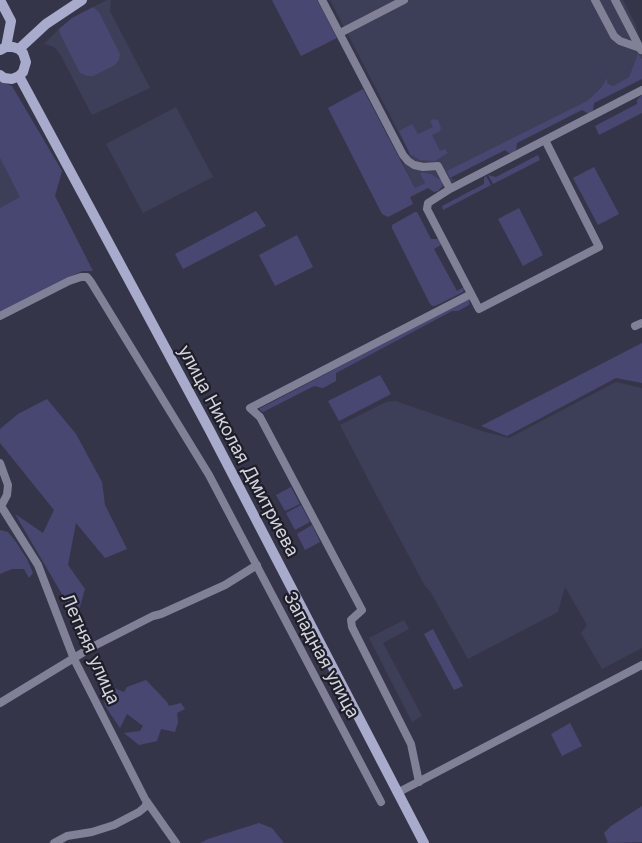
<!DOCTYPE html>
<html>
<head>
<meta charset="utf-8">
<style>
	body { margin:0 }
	canvas { display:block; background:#353549 }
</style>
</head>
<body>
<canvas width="642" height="843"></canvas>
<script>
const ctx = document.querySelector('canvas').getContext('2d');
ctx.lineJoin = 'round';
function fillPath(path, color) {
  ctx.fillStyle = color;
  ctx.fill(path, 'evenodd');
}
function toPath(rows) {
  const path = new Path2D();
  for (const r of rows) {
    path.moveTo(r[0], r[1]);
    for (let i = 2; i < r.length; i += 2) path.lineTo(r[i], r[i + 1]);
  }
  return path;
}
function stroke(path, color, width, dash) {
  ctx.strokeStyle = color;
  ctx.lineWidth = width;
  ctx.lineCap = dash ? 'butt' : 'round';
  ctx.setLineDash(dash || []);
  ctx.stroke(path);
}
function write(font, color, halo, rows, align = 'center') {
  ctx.font = font + ' Inter,sans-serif';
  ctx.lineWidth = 4.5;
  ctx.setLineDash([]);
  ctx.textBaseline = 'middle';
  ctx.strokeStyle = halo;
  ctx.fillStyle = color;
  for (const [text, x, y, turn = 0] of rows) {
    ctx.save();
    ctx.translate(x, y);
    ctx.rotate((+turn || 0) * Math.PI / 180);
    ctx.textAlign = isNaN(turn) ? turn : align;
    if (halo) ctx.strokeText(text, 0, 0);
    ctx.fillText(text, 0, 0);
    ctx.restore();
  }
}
fillPath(toPath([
	[107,0,111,0,110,11,150,88,92,115,60,54,54,47,44,44,59,29,72,18],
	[330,0,623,0,635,23,639,37,642,43,642,59,638,53,629,77,613,86,607,83,607,79,601,88,587,101,450,178,456,180,442,187,443,181,431,174,422,172,420,174,425,183,415,188,403,164,410,154],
	[176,107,213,177,143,213,106,144],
	[0,122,50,213,0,238],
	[616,382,642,388,642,648,602,669,581,633,587,625,565,587,558,612,468,659,430,591,425,586,372,487,340,425,386,402,396,401,485,432,509,438],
	[404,620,409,629,383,643,422,716,412,722,369,638]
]), '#3d3e57');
fillPath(toPath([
	[272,0,317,0,337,38,301,56],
	[93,7,99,12,120,54,119,60,115,65,93,76,87,76,80,73,60,34,59,29,72,18],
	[638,53,642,59,642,79,594,103,593,110,590,113,587,113,582,110,517,143,516,150,513,153,509,153,505,150,450,178,447,171,587,101,601,88,607,78,607,83,613,86,629,77],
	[0,81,12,86,62,171,55,196,93,271,82,271,0,313,0,208,20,197,0,158],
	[363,89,415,188,425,183,420,174,422,172,431,174,443,181,442,187,438,191,434,192,428,188,410,197,413,204,388,217,382,214,328,108],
	[642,95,642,113,599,135,595,126,637,104,637,100],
	[434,119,438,120,441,128,440,131,432,135,440,151,445,149,448,153,435,161,420,160,410,154,399,131,412,124,418,134,433,127,430,121],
	[538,155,540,160,493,184,488,175,496,177],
	[594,167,619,214,598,225,573,178],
	[486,176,491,185,443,210,442,206,484,184,484,178],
	[519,208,543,255,523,266,498,219],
	[256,211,266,226,183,269,175,254],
	[415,212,417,212,431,239,438,239,441,245,434,249,457,291,464,287,463,292,435,306,432,306,429,302,392,228,392,225],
	[297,235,313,267,275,286,259,255],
	[470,298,469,305,458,311,452,311,336,373,336,381,323,388,314,386,263,412,259,409],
	[642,343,642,383,616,378,507,436,481,426],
	[380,375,391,394,339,421,328,401],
	[47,399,76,434,102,482,105,505,127,549,105,558,76,523,68,565,85,589,79,610,66,601,15,514,43,533,54,510,0,443,0,429,18,414],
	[291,487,300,504,285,511,276,495],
	[301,505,310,522,295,530,286,513],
	[312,525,320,542,305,550,297,534],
	[0,530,8,532,16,542,27,559,33,573,29,578,24,569,12,569,0,574],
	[433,629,463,686,454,690,424,634],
	[146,680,167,702,169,706,181,703,185,709,177,713,178,722,175,732,161,729,157,741,139,745,124,733,140,731,143,726,127,714,120,728,105,706,103,693,114,688,124,692,127,687],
	[570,723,582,746,562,756,551,734],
	[642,806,642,842,608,843,604,833,611,826],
	[259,823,272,828,284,843,200,843,208,839]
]), '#474772');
stroke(toPath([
	[322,0,403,155,408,161,414,165,423,167,438,166,450,189],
	[595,0,614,36,620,41,640,48],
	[615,0,641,50],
	[340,33,404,0],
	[545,140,599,247,479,309,427,209,428,203,450,189,545,140,642,90],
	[0,316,69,281,81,277,87,277,91,282,209,475,381,802],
	[635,326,642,323],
	[0,463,8,485,7,495,0,508],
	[1,506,38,565,74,659,145,799,176,843],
	[0,703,92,647,153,616,161,614,225,585,257,565],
	[419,782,411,744,352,627,351,620,362,610,260,417,250,408,471,294],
	[397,793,642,665],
	[54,843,67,836,92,832,114,825,139,812,145,807,147,802]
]), '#808197', 8);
stroke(toPath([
	[0,0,11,21,6,47],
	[19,49,46,24,82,0],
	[0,50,6,47,13,47,19,49,23,53,26,62,23,72,19,76,12,79,4,78,0,75],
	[19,76,209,429,424,843]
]), '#a9abcd', 10);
write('18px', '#d2d3df', '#1d1e27', [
	["улица Николая Дмитриева",238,451,62],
	["Летняя улица",90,649,66],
	["Западная улица",321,655,62]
]);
</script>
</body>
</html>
